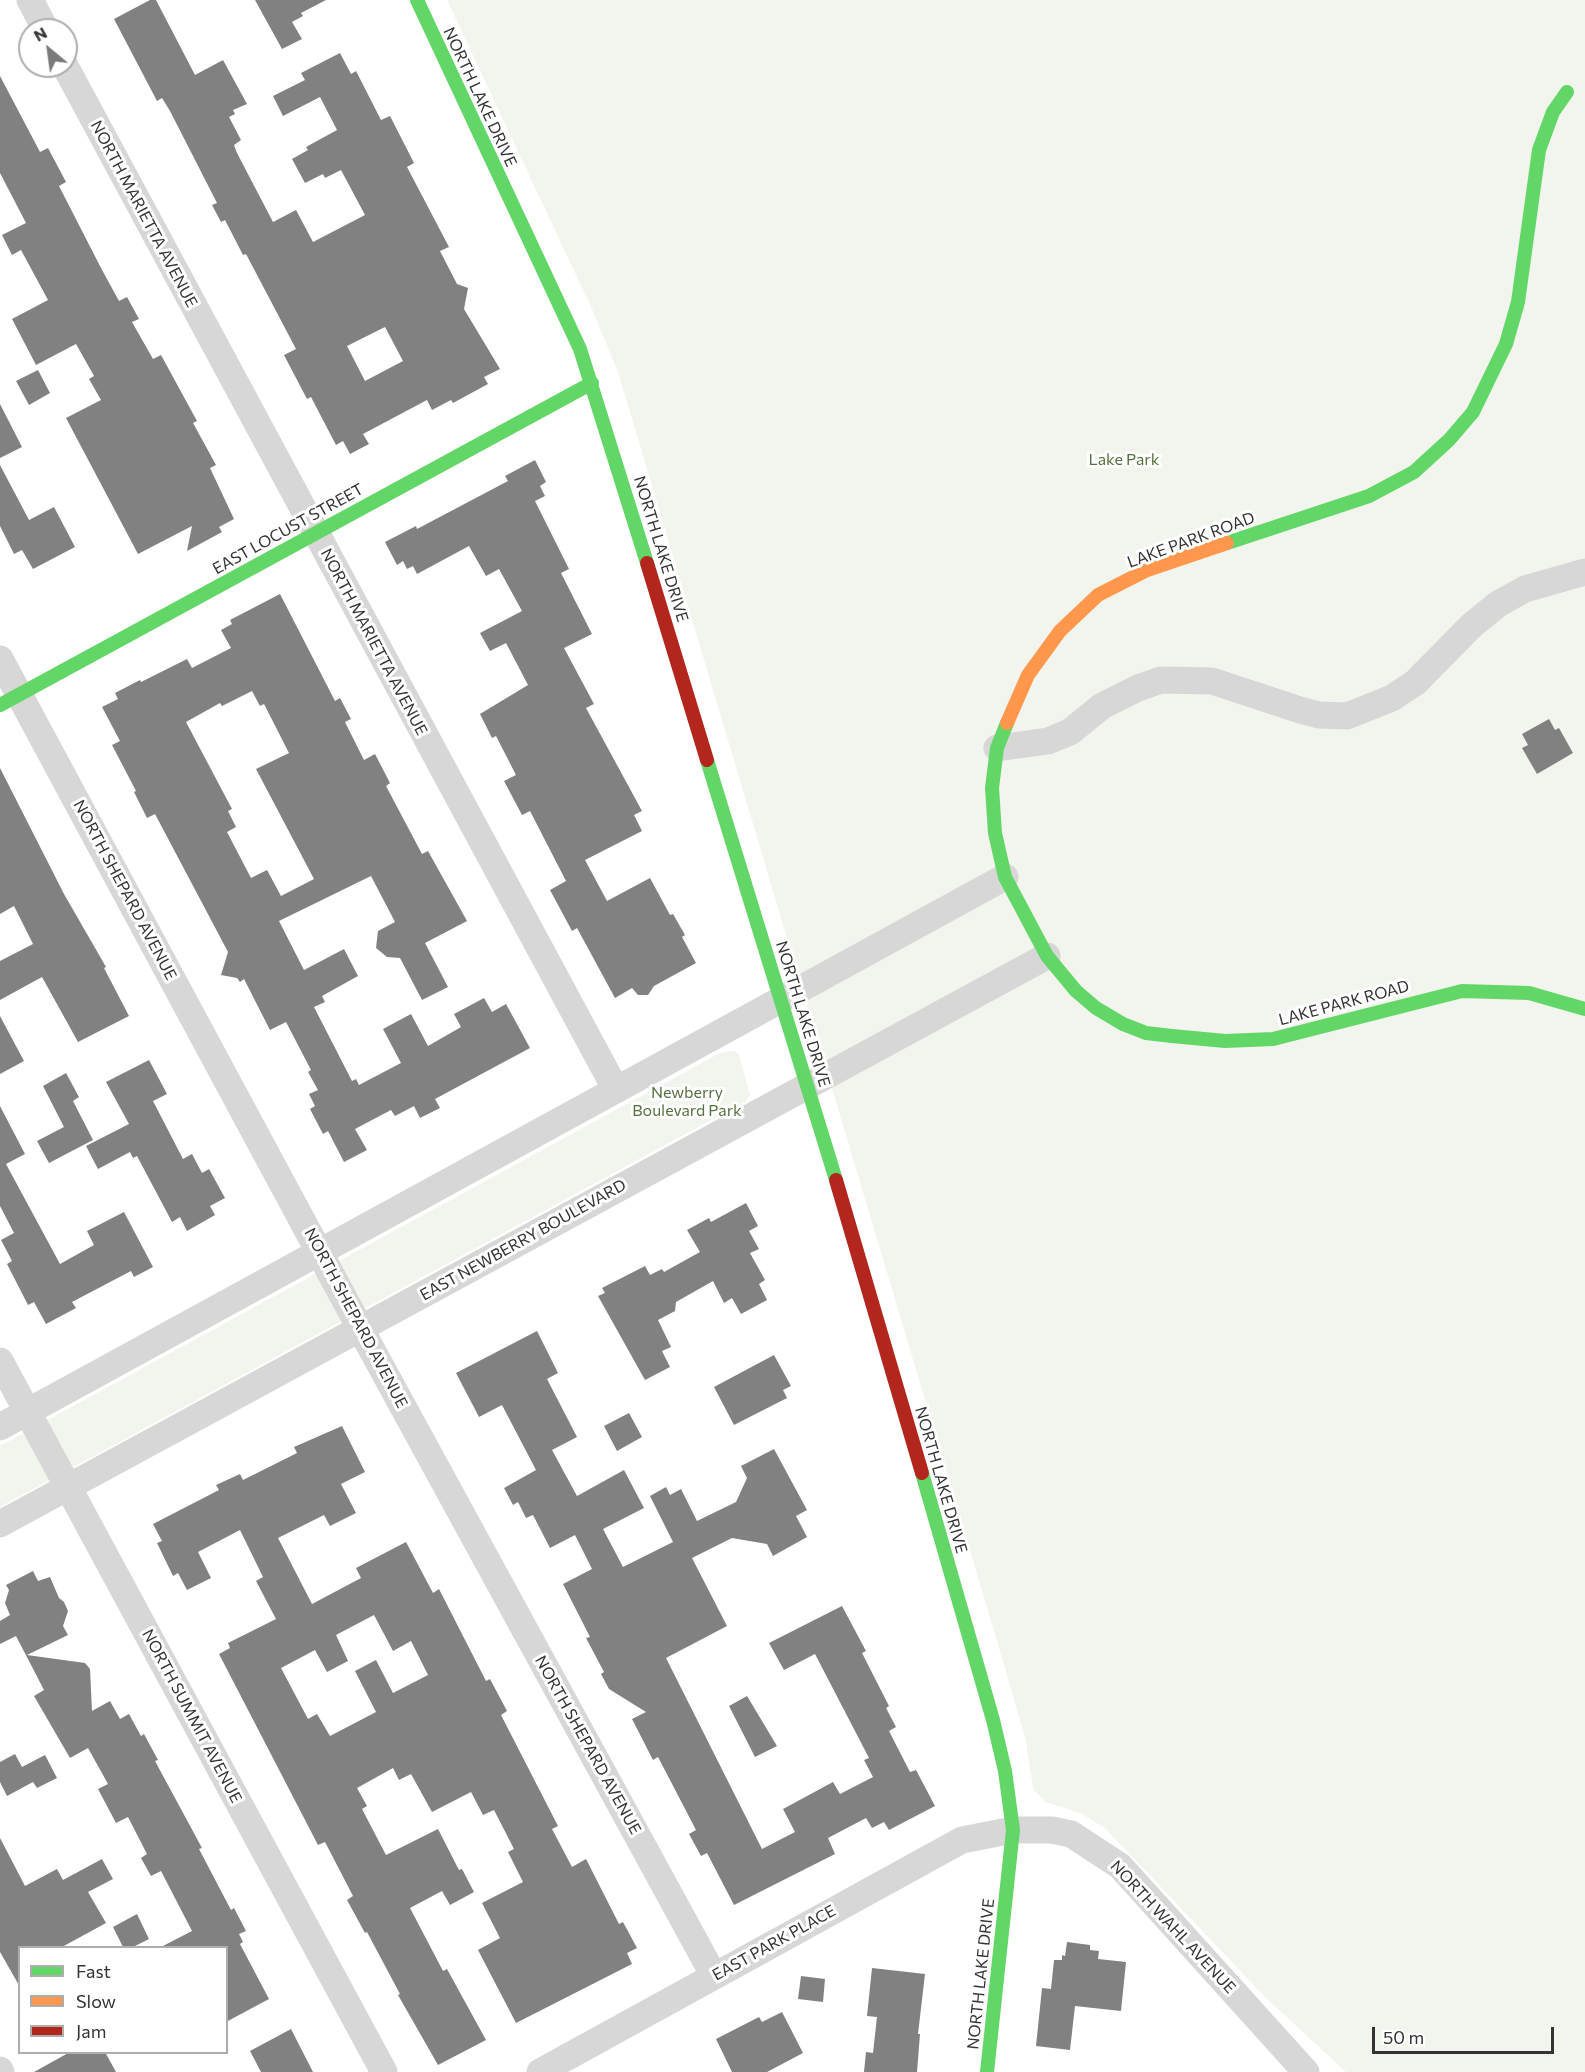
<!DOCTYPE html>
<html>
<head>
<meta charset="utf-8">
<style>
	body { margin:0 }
	#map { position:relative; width:1585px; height:2072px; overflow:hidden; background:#fff; font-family:Commissioner,sans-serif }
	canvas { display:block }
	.legend { position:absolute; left:18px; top:1946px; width:210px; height:108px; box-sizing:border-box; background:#fff; border:2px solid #adadad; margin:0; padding:8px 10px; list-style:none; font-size:18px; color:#333 }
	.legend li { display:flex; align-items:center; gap:12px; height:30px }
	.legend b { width:30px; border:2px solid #adadad }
	.north { position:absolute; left:18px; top:18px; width:60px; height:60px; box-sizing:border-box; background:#fff; border:2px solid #adadad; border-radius:50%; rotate:331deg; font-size:16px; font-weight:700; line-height:24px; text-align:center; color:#333 }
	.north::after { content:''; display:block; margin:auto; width:21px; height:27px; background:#7a7a7a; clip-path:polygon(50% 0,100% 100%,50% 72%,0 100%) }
	.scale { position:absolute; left:1372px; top:2027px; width:182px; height:27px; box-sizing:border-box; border:3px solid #333; border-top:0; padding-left:8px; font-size:18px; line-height:21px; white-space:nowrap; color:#333; -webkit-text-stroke:4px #fff; paint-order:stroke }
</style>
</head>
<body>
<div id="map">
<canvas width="1585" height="2072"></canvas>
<ul class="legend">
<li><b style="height:8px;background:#63d668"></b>Fast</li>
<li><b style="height:8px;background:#ff974d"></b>Slow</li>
<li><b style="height:8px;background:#b3261e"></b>Jam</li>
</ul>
<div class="north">N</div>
<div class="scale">50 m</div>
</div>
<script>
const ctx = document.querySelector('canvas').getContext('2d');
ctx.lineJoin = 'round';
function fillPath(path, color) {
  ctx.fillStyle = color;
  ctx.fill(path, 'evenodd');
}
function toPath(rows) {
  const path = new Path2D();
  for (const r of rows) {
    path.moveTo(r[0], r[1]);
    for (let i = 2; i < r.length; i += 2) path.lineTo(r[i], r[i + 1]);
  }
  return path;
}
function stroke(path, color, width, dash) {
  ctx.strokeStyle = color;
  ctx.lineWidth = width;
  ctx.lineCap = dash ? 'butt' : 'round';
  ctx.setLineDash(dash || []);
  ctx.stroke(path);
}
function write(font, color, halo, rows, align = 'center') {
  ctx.font = font + ' Commissioner,sans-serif';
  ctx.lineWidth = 6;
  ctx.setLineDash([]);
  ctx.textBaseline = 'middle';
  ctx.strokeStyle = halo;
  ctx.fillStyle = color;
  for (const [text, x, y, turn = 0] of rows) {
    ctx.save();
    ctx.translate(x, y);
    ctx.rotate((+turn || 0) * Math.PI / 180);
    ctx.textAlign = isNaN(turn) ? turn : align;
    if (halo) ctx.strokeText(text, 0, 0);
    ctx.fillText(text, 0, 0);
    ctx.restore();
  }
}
fillPath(toPath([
	[447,0,1585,0,1585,2072,1346,2072,1265,1997,1105,1828,1080,1813,1046,1802,1033,1789,1026,1741,995,1634,618,372,592,309],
	[734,1051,739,1055,750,1095,746,1101,0,1507,0,1446,720,1053]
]), '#f1f5ed');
fillPath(toPath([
	[150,0,156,0,195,75,223,60,247,104,233,110,235,114,229,117,241,140,234,145,237,153,273,222,296,210,313,242,365,215,341,170,325,178,323,174,305,183,292,159,308,150,306,147,337,130,320,97,283,116,273,96,305,80,301,73,340,53,351,74,356,71,381,120,390,116,414,163,407,167,449,247,440,251,457,284,468,288,464,309,500,369,484,377,488,384,453,403,451,400,432,410,427,400,363,434,369,444,350,454,343,441,336,445,311,397,307,399,284,355,296,349,246,254,243,255,225,220,221,222,212,205,217,203,170,111,162,98,157,101,114,19],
	[385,327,403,361,365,381,347,346],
	[255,0,326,0,301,13,303,16,292,22,302,39,282,49],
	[0,76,40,152,48,148,66,182,59,186,101,268,119,301,127,297,139,319,132,322,153,359,161,355,197,421,193,423,216,465,210,468,234,519,219,527,222,532,187,551,192,526,138,554,66,418,101,400,89,379,94,376,76,344,36,365,12,319,48,300,21,250,12,255,2,235,26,223,0,173],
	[38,370,50,393,29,405,16,381],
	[0,404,22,447,0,458],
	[535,460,546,482,540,486,545,496,535,501,569,569,561,573,592,634,564,648,594,704,586,708,642,811,634,815,642,831,585,860,607,901,650,878,670,915,673,914,685,935,682,937,696,963,654,986,648,995,638,995,632,988,615,998,577,928,572,931,550,890,566,881,530,811,522,815,504,781,516,775,496,736,492,738,480,714,528,685,506,643,490,651,480,633,522,611,499,569,486,576,469,546,417,574,413,566,407,569,403,561,397,565,385,542,416,526,417,529,508,481,505,476],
	[0,465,29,520,54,507,75,547,33,569,22,550,14,554,0,526],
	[280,594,335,701,340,698,351,719,345,722,364,760,375,754,390,783,386,786,422,854,428,851,467,921,425,943,448,987,422,1000,400,958,387,957,376,948,378,931,395,922,371,876,279,921,304,970,344,949,358,976,322,996,325,1002,314,1007,352,1081,356,1079,359,1085,401,1063,383,1029,411,1014,428,1046,461,1027,454,1014,484,998,492,1012,506,1004,530,1048,435,1099,440,1108,420,1118,414,1106,395,1116,391,1110,355,1129,367,1150,344,1162,328,1131,323,1134,310,1109,315,1106,309,1094,318,1090,308,1072,311,1070,286,1022,270,1030,244,979,240,982,237,978,221,975,228,952,155,814,147,818,134,792,136,791,112,745,120,741,102,707,118,699,115,693,140,680,141,682,187,659,192,668,231,648,221,630,232,624,230,620],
	[252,691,260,706,264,704,289,753,256,769,314,879,281,896,267,870,251,878,227,832,236,827,228,811,232,809,186,722,220,703,222,706],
	[1549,719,1555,730,1559,728,1573,753,1537,774,1522,748,1528,745,1522,734],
	[0,768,64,894,106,967,104,968,129,1016,78,1042,42,977,0,1000,0,961,33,944,14,906,0,914],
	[0,1016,24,1061,0,1074],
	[149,1060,167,1094,153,1101,183,1159,192,1154,202,1173,209,1169,225,1198,210,1206,215,1215,187,1231,180,1217,172,1222,137,1156,133,1158,130,1152,98,1169,86,1146,129,1124,106,1082],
	[66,1073,79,1097,73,1101,93,1140,49,1163,37,1141,64,1127,43,1086],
	[0,1106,25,1154,6,1164,60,1264,94,1245,87,1231,124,1212,153,1267,134,1277,131,1271,72,1302,76,1308,46,1324,34,1302,28,1305,7,1264,12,1261,1,1240,14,1233,0,1206],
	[746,1203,758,1226,749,1231,759,1249,750,1253,765,1280,759,1284,767,1300,741,1314,732,1298,724,1303,713,1281,676,1302,675,1311,658,1320,671,1347,662,1351,670,1367,645,1380,598,1296,605,1293,602,1288,645,1266,650,1275,662,1269,664,1272,700,1252,687,1230,709,1218,711,1222],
	[537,1331,558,1373,547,1379,577,1437,552,1450,577,1496,624,1470,644,1508,603,1529,623,1567,673,1542,650,1496,666,1487,670,1495,681,1489,697,1521,736,1502,747,1478,741,1466,774,1449,807,1510,796,1516,807,1537,773,1556,767,1544,732,1538,692,1558,727,1626,666,1658,762,1849,795,1832,783,1809,833,1782,840,1794,873,1777,864,1760,869,1758,815,1654,784,1670,769,1643,842,1606,866,1651,862,1653,889,1706,886,1708,896,1727,889,1731,910,1772,916,1770,935,1806,889,1830,884,1822,872,1828,866,1818,828,1838,835,1854,734,1905,707,1853,701,1856,689,1834,696,1830,658,1757,653,1760,632,1719,646,1712,609,1689,601,1674,604,1672,586,1638,590,1637,563,1584,592,1569,575,1535,550,1548,533,1515,526,1518,518,1502,513,1505,504,1488,536,1470,502,1405,479,1417,456,1373],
	[774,1355,791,1386,783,1390,787,1398,734,1425,714,1387],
	[629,1413,642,1437,617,1451,604,1426],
	[342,1426,365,1472,341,1484,356,1513,330,1526,324,1515,278,1538,312,1604,361,1578,356,1568,406,1542,433,1593,439,1589,486,1681,490,1679,507,1711,501,1715,558,1826,552,1829,572,1867,586,1859,619,1924,623,1922,637,1948,627,1953,632,1964,516,2023,478,1950,500,1938,482,1903,523,1882,508,1852,514,1849,494,1810,483,1815,471,1792,432,1812,411,1774,399,1780,393,1768,357,1788,367,1806,362,1809,386,1855,438,1829,459,1870,462,1869,474,1892,450,1905,442,1891,410,1908,443,1971,447,1969,486,2040,438,2065,398,1995,400,1994,367,1932,365,1933,347,1900,353,1896,325,1842,318,1845,219,1654,230,1648,228,1643,276,1619,256,1581,263,1577,240,1530,198,1552,211,1578,187,1590,178,1573,173,1576,157,1543,162,1541,153,1524,219,1490,216,1485,240,1474,243,1480,297,1453,294,1447],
	[374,1615,393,1651,411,1641,428,1675,393,1693,376,1660,355,1671,376,1712,330,1736,317,1714,308,1719,281,1668,315,1650,327,1672,348,1661,336,1635],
	[33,1571,38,1581,50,1577,59,1598,64,1602,68,1611,63,1626,68,1635,27,1655,85,1663,90,1669,92,1711,110,1701,120,1719,129,1714,141,1736,144,1734,158,1760,155,1761,202,1848,199,1849,231,1910,234,1908,246,1931,239,1934,243,1942,240,1944,269,1999,226,2022,226,1947,161,1947,192,1931,161,1871,151,1876,141,1858,147,1854,128,1817,116,1823,98,1789,108,1784,88,1748,70,1758,34,1696,44,1690,16,1636,0,1644,0,1621,10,1615,5,1603,9,1590,6,1585],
	[747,1696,777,1746,755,1757,729,1706],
	[15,1754,22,1767,45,1755,57,1778,37,1788,33,1782,7,1796,0,1782,0,1762],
	[0,1838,25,1886,57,1869,63,1880,102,1859,113,1879,88,1892,106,1923,62,1947,20,1947,20,1987,0,1952],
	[137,1914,149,1939,133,1947,123,1947,113,1927],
	[1067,1942,1090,1945,1090,1950,1099,1951,1098,1959,1126,1962,1121,2011,1075,2006,1070,2050,1036,2046,1042,1988,1051,1989,1054,1960,1062,1960,1062,1955,1065,1956],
	[872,1968,925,1974,918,2034,920,2034,917,2072,864,2072,866,2052,873,2053,877,2017,867,2016],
	[801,1976,825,1979,823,2002,798,1999],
	[782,2012,803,2053,767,2072,732,2072,716,2039,759,2017,762,2022],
	[291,2029,313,2072,261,2072,250,2051],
	[70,2052,105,2052,116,2072,34,2072]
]), '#818181');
stroke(toPath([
	[30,0,46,30],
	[65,66,616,1090],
	[0,659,360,1328,714,1976],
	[997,748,1048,741,1070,732,1102,706,1138,688,1161,680,1212,681,1300,710,1319,715,1347,716,1392,698,1416,682,1471,626,1498,604,1525,589,1585,572],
	[0,1361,384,2072],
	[0,1427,1005,877],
	[0,1524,1047,956],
	[0,2070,1,2072],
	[540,2072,962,1840,1013,1830,1052,1830,1071,1834,1120,1866,1306,2072]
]), '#d7d7d7', 27);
stroke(toPath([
	[417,0,580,349,647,563],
	[1227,543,1369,496,1414,472,1449,440,1473,412,1506,344,1518,302,1539,150,1553,112,1567,92],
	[0,705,592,383],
	[1007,723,997,748,992,788,995,833,1005,877,1047,956,1076,991,1096,1008,1123,1024,1146,1033,1172,1036,1225,1041,1273,1039,1462,991,1529,993,1585,1009],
	[707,760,836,1180],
	[922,1473,993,1720,1005,1771,1013,1830,987,2072]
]), '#63d668', 14);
stroke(toPath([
	[1007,723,1028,675,1060,631,1098,595,1147,570,1227,543]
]), '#ff974d', 14);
stroke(toPath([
	[647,563,707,760],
	[836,1180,922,1473]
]), '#b3261e', 14);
write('16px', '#333', '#fff', [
	["NORTH LAKE DRIVE",480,97,65],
	["NORTH MARIETTA AVENUE",144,214,62],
	["EAST LOCUST STREET",288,529,-29],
	["LAKE PARK ROAD",1191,540,-20],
	["NORTH LAKE DRIVE",661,549,73],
	["NORTH MARIETTA AVENUE",374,642,62],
	["NORTH SHEPARD AVENUE",125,890,62],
	["LAKE PARK ROAD",1344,1003,-15],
	["NORTH LAKE DRIVE",803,1014,73],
	["EAST NEWBERRY BOULEVARD",523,1240,-29],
	["NORTH SHEPARD AVENUE",356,1318,62],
	["NORTH LAKE DRIVE",941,1480,74],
	["NORTH SUMMIT AVENUE",192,1716,62],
	["NORTH SHEPARD AVENUE",588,1745,61],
	["NORTH WAHL AVENUE",1173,1927,47],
	["EAST PARK PLACE",774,1943,-29],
	["NORTH LAKE DRIVE",981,1974,-84]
]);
write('16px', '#56703f', '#fff', [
	["Lake Park",1124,460],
	["Newberry",687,1093],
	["Boulevard Park",687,1111]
]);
</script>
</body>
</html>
